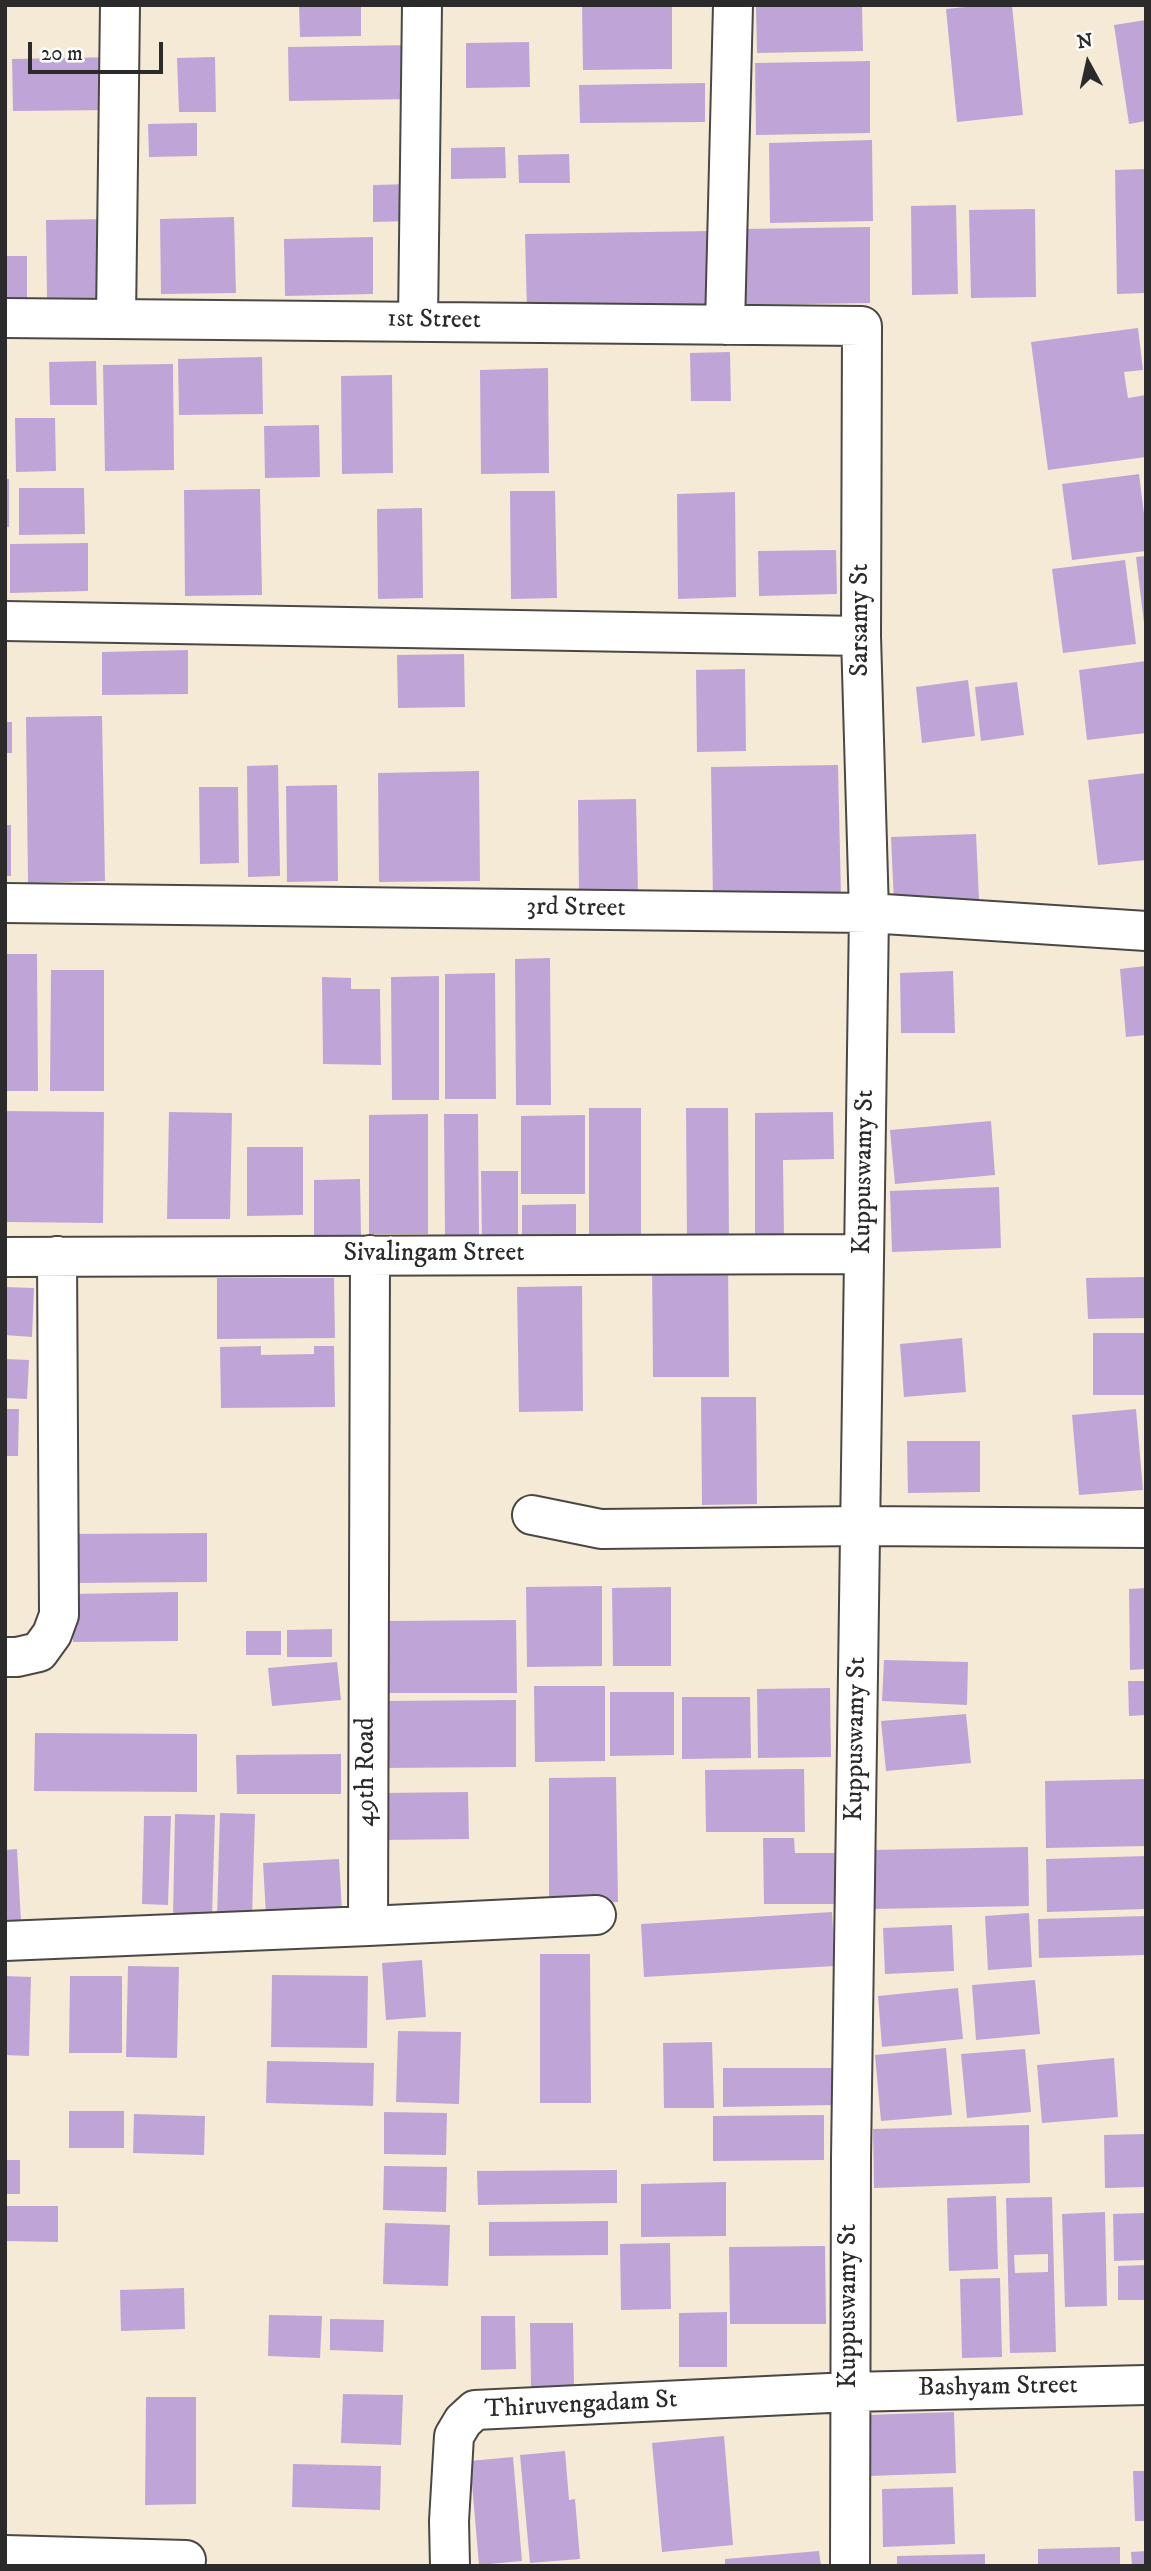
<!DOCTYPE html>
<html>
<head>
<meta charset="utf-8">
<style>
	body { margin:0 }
	#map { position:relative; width:1151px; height:2571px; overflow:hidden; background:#f5ead5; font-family:"IM FELL DW Pica",serif }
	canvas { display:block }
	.frame { position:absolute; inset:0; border:7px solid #2b2b2b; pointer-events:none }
	.north { position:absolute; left:1053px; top:28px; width:70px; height:70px; -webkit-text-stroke:5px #fff; paint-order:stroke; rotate:352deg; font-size:19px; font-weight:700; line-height:28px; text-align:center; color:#2b2b2b }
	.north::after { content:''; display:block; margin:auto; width:24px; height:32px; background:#2b2b2b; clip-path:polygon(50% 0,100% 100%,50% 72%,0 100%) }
	.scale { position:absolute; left:28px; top:42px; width:135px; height:32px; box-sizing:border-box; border:4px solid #2b2b2b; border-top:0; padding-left:9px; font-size:21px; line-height:24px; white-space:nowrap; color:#2b2b2b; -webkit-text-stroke:5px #fff; paint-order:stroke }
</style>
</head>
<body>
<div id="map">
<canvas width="1151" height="2571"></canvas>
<div class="frame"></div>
<div class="north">N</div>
<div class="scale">20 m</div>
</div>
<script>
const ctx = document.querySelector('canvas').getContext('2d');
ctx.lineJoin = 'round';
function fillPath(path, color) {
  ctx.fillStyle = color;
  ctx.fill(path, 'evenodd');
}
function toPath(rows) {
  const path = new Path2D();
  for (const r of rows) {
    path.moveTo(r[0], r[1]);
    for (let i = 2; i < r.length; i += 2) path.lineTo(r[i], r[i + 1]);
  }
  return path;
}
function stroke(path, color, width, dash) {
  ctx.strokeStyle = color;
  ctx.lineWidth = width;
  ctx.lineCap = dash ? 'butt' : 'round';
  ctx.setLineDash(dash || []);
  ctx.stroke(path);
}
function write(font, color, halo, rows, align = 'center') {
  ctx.font = font + ' "IM FELL DW Pica",serif';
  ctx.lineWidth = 6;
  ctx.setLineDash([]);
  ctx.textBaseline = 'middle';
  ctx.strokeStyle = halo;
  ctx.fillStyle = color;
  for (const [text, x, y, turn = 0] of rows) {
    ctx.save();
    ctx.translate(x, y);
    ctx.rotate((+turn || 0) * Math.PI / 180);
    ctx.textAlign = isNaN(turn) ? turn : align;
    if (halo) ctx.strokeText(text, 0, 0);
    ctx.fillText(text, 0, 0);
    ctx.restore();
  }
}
fillPath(toPath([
	[299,5,361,5,361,36,300,37],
	[582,5,672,5,672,69,583,70],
	[756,5,862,5,863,51,757,53],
	[985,5,1012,5,1023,115,957,122,946,9],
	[1146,20,1146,121,1129,124,1114,25],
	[529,42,530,87,466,88,466,43],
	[414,45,414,99,289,101,288,47],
	[116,57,117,110,13,111,12,59],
	[215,57,216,112,179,112,177,58],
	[870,61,870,133,756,135,755,63],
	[705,83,705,122,580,123,579,85],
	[197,123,197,156,149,157,148,124],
	[872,140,873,221,770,223,769,143],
	[505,147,506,178,451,179,451,148],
	[569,154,570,183,519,183,518,155],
	[1146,169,1146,293,1117,294,1115,170],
	[412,184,412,221,373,222,373,185],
	[956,205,958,294,912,295,911,206],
	[1035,209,1036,297,971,298,969,210],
	[234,217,236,293,161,294,160,219],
	[107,219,107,298,47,299,46,220],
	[870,227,870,303,744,305,743,229],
	[710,231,711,309,527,311,525,234],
	[373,237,373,294,285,296,284,239],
	[5,256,27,256,27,309,5,309],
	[1138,328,1143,370,1124,372,1128,398,1146,395,1146,457,1048,470,1031,342],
	[730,352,731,401,691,401,690,353],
	[262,357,263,414,179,415,178,359],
	[96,361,97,405,50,405,49,362],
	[173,364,174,470,105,471,103,365],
	[548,368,549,473,481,474,480,370],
	[392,375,393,473,342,474,341,376],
	[15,418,55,418,56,471,16,472],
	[319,425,320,477,265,478,264,426],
	[1139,474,1146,530,1146,551,1072,560,1062,484],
	[5,479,9,479,9,527,5,527],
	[19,488,84,488,85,534,19,535],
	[260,489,262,595,185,596,184,490],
	[510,491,555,491,557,598,511,599],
	[735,492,736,597,678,599,677,494],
	[422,508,423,598,378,599,377,509],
	[88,543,88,591,10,593,10,544],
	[836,550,837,594,759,596,758,551],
	[1146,556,1146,623,1144,623,1136,557],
	[1125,560,1136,644,1063,653,1052,569],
	[188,650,188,694,102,695,102,652],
	[464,654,465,707,398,708,397,655],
	[1146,661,1146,733,1087,740,1079,670],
	[745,669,746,751,697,752,696,670],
	[968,680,975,736,922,743,916,687],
	[1017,682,1024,735,981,741,975,687],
	[102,716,105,881,28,883,26,717],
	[5,722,12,722,12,753,5,753],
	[278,765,280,876,248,877,247,766],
	[838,765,841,898,713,900,711,767],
	[479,771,480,881,379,882,378,773],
	[1146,773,1146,860,1098,865,1088,780],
	[337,785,338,881,287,882,286,786],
	[199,787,238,787,239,863,200,864],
	[636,799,638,894,579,895,578,800],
	[5,825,11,825,11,876,5,876],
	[976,834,979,899,894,903,891,837],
	[5,954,37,954,38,1091,5,1091],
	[550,958,551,1105,516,1105,515,959],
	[1146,966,1146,1035,1126,1037,1120,969],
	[51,970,104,970,104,1091,50,1091],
	[953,971,955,1033,901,1033,900,973],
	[495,973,496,1099,445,1099,445,974],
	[439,976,439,1100,392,1100,391,977],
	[322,977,351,978,351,989,380,989,381,1065,323,1064],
	[589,1108,641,1108,641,1238,589,1239],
	[686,1108,728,1108,729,1241,687,1242],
	[5,1111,104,1112,103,1223,5,1222],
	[169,1112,232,1113,230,1219,167,1219],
	[833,1112,834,1159,783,1160,784,1237,755,1237,755,1113],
	[428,1114,428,1234,369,1234,369,1115],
	[444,1114,478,1114,479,1236,445,1237],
	[585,1115,585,1194,521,1194,521,1116],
	[991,1121,995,1175,895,1184,890,1130],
	[247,1147,303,1147,303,1215,247,1216],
	[481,1171,518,1171,518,1243,482,1243],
	[360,1179,361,1235,314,1235,314,1180],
	[999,1187,1001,1248,892,1252,890,1191],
	[576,1204,576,1239,522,1239,522,1205],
	[728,1261,729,1377,653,1377,652,1262],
	[1146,1277,1146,1318,1088,1319,1086,1278],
	[217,1278,334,1278,335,1338,217,1339],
	[582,1286,583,1411,519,1412,517,1287],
	[5,1287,34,1288,32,1337,5,1335],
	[1093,1333,1146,1333,1146,1395,1093,1395],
	[962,1338,966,1392,904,1397,900,1344],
	[261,1346,261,1355,314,1354,314,1346,334,1346,335,1407,221,1408,220,1347],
	[5,1359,29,1360,27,1399,5,1398],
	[701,1397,756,1397,757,1504,702,1505],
	[5,1409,19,1409,18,1456,5,1456],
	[1136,1409,1143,1490,1079,1495,1072,1415],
	[907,1441,980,1441,980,1492,908,1493],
	[207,1533,207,1582,68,1583,68,1534],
	[602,1586,602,1666,527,1667,526,1587],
	[671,1587,671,1666,613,1666,612,1588],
	[1146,1588,1146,1669,1130,1670,1129,1589],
	[178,1592,178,1641,73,1642,73,1594],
	[516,1620,517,1693,388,1693,388,1621],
	[332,1629,332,1657,287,1657,287,1630],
	[246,1631,281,1631,281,1655,246,1655],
	[884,1660,968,1662,967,1705,882,1701],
	[337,1662,341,1700,272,1706,268,1668],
	[1128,1681,1146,1681,1146,1715,1129,1716],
	[534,1686,605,1686,605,1761,535,1762],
	[830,1688,831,1757,758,1758,757,1689],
	[610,1692,674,1692,674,1755,610,1756],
	[682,1697,750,1697,751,1758,682,1759],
	[516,1700,516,1767,380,1768,380,1701],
	[966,1714,971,1763,886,1771,881,1721],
	[35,1733,197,1734,197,1792,34,1791],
	[341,1754,341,1794,237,1794,236,1755],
	[804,1769,805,1832,706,1832,705,1770],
	[616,1777,618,1902,549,1903,549,1778],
	[1146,1779,1146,1846,1046,1848,1045,1781],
	[468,1792,469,1839,383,1840,383,1793],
	[220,1813,255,1814,252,1917,217,1917],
	[175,1814,215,1815,212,1916,173,1916],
	[144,1816,171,1816,168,1905,142,1904],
	[763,1838,794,1838,795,1853,835,1853,836,1904,764,1904],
	[1028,1847,1029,1906,872,1909,871,1850],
	[17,1849,21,1921,5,1922,5,1850],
	[1146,1856,1146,1909,1047,1912,1046,1859],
	[339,1859,342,1911,266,1915,263,1863],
	[832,1912,835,1966,644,1977,641,1924],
	[1029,1913,1032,1967,988,1970,985,1916],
	[1146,1916,1146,1955,1039,1958,1038,1919],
	[952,1925,954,1971,885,1974,883,1928],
	[540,1954,590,1954,591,2103,540,2103],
	[422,1960,426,2017,386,2020,382,1963],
	[128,1966,179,1967,177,2058,126,2057],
	[272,1975,368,1976,367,2048,271,2047],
	[5,1976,31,1977,29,2056,5,2055],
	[70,1976,122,1976,122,2053,69,2053],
	[1035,1980,1040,2034,976,2040,972,1985],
	[958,1988,963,2039,882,2047,878,1996],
	[398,2031,461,2032,459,2104,396,2102],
	[712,2042,714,2108,664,2108,663,2043],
	[946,2048,952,2115,881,2121,875,2055],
	[1025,2049,1031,2112,967,2118,961,2054],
	[1114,2058,1118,2117,1042,2123,1037,2065],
	[267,2061,374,2063,373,2106,266,2103],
	[723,2068,835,2068,835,2105,723,2107],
	[69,2111,124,2111,124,2148,69,2148],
	[384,2112,447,2113,446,2155,384,2154],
	[134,2114,205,2116,204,2155,133,2153],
	[824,2115,824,2160,713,2161,713,2116],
	[1029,2125,1030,2183,874,2188,873,2129],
	[1146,2134,1146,2187,1105,2188,1104,2135],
	[5,2160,20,2160,20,2194,5,2194],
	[384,2166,447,2167,446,2212,383,2210],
	[617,2170,617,2203,478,2205,477,2171],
	[726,2182,726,2236,641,2237,641,2184],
	[996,2196,998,2269,949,2271,947,2198],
	[1052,2197,1056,2352,1010,2353,1006,2198],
	[1048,2254,1048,2272,1015,2273,1014,2255],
	[5,2206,58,2206,58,2242,5,2241],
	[1105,2212,1107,2306,1065,2307,1062,2214],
	[1146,2213,1146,2260,1114,2261,1113,2214],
	[608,2221,608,2255,489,2256,489,2222],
	[385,2223,450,2225,448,2286,383,2284],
	[670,2243,671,2309,621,2310,620,2244],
	[825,2246,826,2324,730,2324,729,2247],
	[1146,2265,1146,2300,1118,2300,1118,2266],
	[1000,2278,1002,2357,962,2358,960,2279],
	[184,2288,185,2329,121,2331,120,2290],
	[727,2312,727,2367,679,2367,679,2313],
	[269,2315,322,2316,320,2358,268,2356],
	[481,2316,515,2316,516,2369,481,2370],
	[330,2319,384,2320,383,2352,330,2350],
	[530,2323,573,2323,574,2388,531,2388],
	[343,2394,403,2395,401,2445,341,2443],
	[146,2397,196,2397,196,2504,145,2505],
	[954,2412,956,2473,868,2476,866,2415],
	[724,2436,733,2545,662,2552,652,2443],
	[565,2451,569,2500,575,2499,580,2559,530,2563,520,2455],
	[513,2457,522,2561,479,2565,470,2461],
	[293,2464,381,2466,380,2510,292,2507],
	[1133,2471,1146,2471,1146,2521,1135,2521],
	[953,2487,955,2544,883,2547,882,2489],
	[1120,2547,1120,2566,1038,2566,1038,2549],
	[819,2551,821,2566,725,2566,725,2559],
	[1146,2551,1146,2566,1132,2566,1131,2552],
	[985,2554,985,2566,897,2566,897,2556]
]), '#bfa5d7');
const minor = toPath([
	[5,318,862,326,861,636,869,913,851,2157,850,2566],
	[116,319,120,5],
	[418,321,422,5],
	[725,325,733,5],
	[5,621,861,636],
	[5,903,869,913,1146,931],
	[5,1257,864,1254],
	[532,1515,601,1529,860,1526,1146,1528],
	[5,1657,17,1657,39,1652,52,1634,59,1615,57,1256],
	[368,1926,596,1915],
	[5,1941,368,1926,370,1255],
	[5,2555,186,2560],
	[450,2566,449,2521,454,2436,463,2421,475,2410,850,2392,1146,2385]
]);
stroke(minor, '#494844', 42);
stroke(minor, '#fff', 38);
write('26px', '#2b2b2b', '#fff', [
	["1st Street",434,321,1],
	["Sarsamy St",862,620,-90],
	["3rd Street",576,909,1],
	["Kuppuswamy St",865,1172,-89],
	["Sivalingam Street",434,1255],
	["Kuppuswamy St",857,1739,-89],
	["49th Road",368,1772,-90],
	["Kuppuswamy St",850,2306,-90],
	["Bashyam Street",998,2388,-1],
	["Thiruvengadam St",581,2406,-3]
]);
</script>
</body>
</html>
